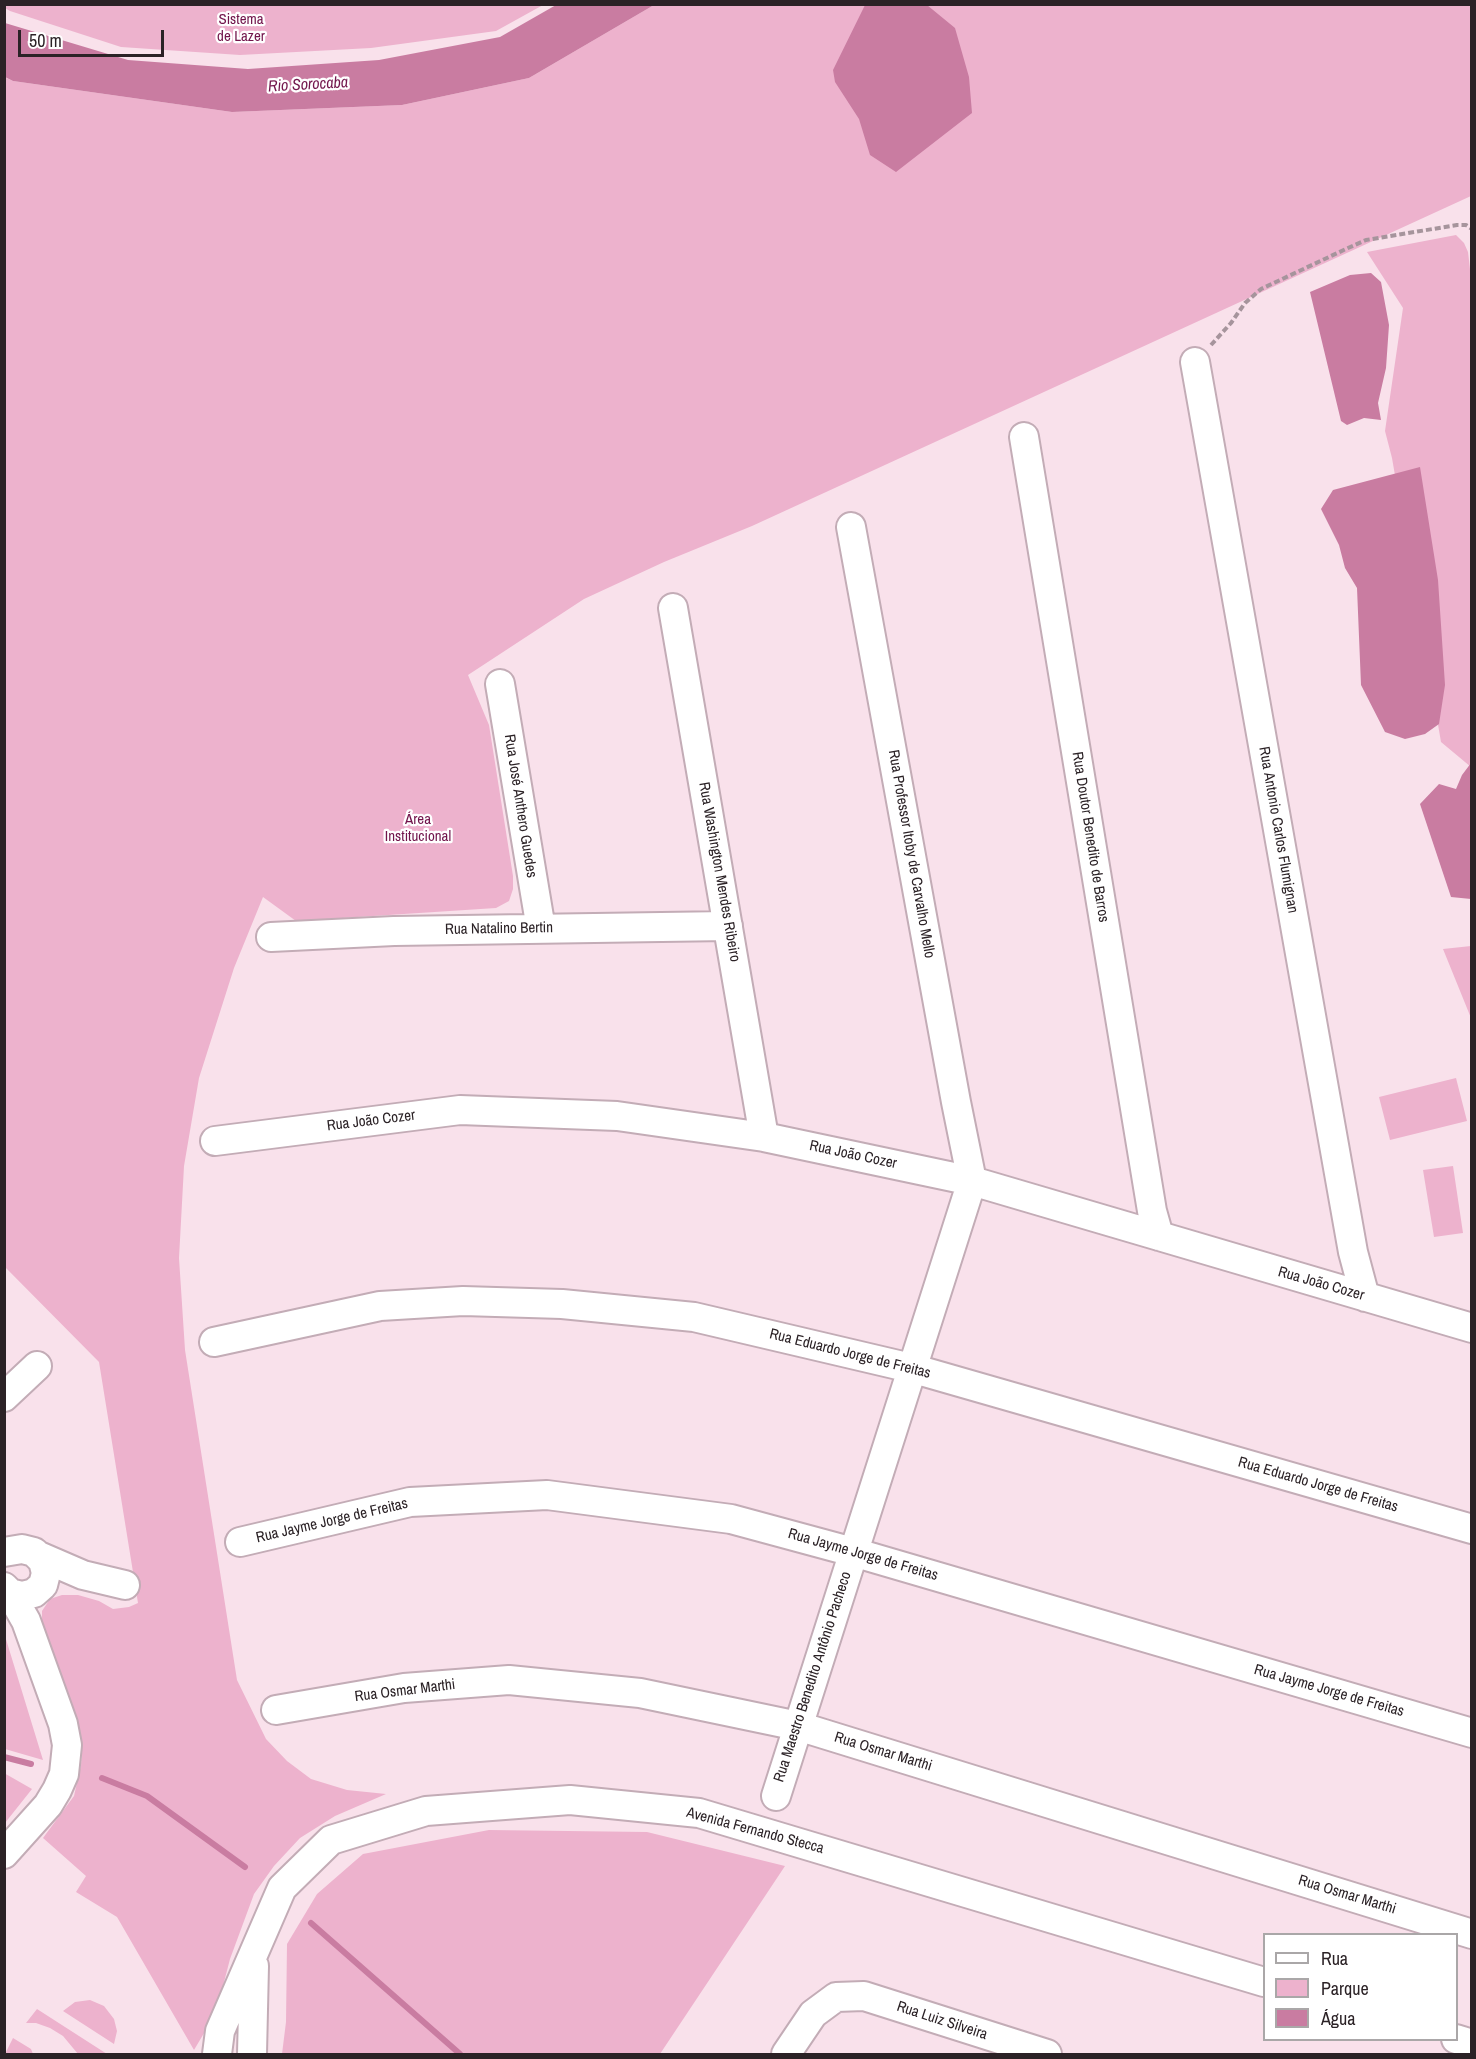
<!DOCTYPE html>
<html>
<head>
<meta charset="utf-8">
<style>
	body { margin:0 }
	#map { position:relative; width:1476px; height:2059px; overflow:hidden; background:#f9e1eb; font-family:"Archivo Narrow",sans-serif }
	canvas { display:block }
	.frame { position:absolute; inset:0; border:6px solid #2b2226; pointer-events:none }
	.legend { position:absolute; left:1263px; top:1933px; width:195px; height:108px; box-sizing:border-box; background:#fff; border:2px solid #aaa7a8; margin:0; padding:8px 10px; list-style:none; font-size:18px; color:#2b2226 }
	.legend li { display:flex; align-items:center; gap:12px; height:30px }
	.legend b { width:30px; border:2px solid #aaa7a8 }
	.scale { position:absolute; left:18px; top:30px; width:146px; height:27px; box-sizing:border-box; border:3px solid #2b2226; border-top:0; padding-left:8px; font-size:18px; line-height:21px; white-space:nowrap; color:#2b2226; -webkit-text-stroke:4px #fff; paint-order:stroke }
</style>
</head>
<body>
<div id="map">
<canvas width="1476" height="2059"></canvas>
<div class="frame"></div>
<ul class="legend">
<li><b style="height:8px;background:#fff"></b>Rua</li>
<li><b style="height:16px;background:#edb2cd"></b>Parque</li>
<li><b style="height:16px;background:#c97ca1"></b>Água</li>
</ul>
<div class="scale">50 m</div>
</div>
<script>
const ctx = document.querySelector('canvas').getContext('2d');
ctx.lineJoin = 'round';
function fillPath(path, color) {
  ctx.fillStyle = color;
  ctx.fill(path, 'evenodd');
}
function toPath(rows) {
  const path = new Path2D();
  for (const r of rows) {
    path.moveTo(r[0], r[1]);
    for (let i = 2; i < r.length; i += 2) path.lineTo(r[i], r[i + 1]);
  }
  return path;
}
function stroke(path, color, width, dash) {
  ctx.strokeStyle = color;
  ctx.lineWidth = width;
  ctx.lineCap = dash ? 'butt' : 'round';
  ctx.setLineDash(dash || []);
  ctx.stroke(path);
}
function write(font, color, halo, rows, align = 'center') {
  ctx.font = font + ' "Archivo Narrow",sans-serif';
  ctx.lineWidth = 4.5;
  ctx.setLineDash([]);
  ctx.textBaseline = 'middle';
  ctx.strokeStyle = halo;
  ctx.fillStyle = color;
  for (const [text, x, y, turn = 0] of rows) {
    ctx.save();
    ctx.translate(x, y);
    ctx.rotate((+turn || 0) * Math.PI / 180);
    ctx.textAlign = isNaN(turn) ? turn : align;
    if (halo) ctx.strokeText(text, 0, 0);
    ctx.fillText(text, 0, 0);
    ctx.restore();
  }
}
fillPath(toPath([
	[5,4,543,4,543,5,496,31,371,48,240,55,121,47,10,11,5,8],
	[654,5,1471,5,1471,196,752,526,664,562,584,599,468,675,489,725,513,876,513,889,509,901,496,908,296,921,263,897,234,968,199,1078,184,1166,179,1258,185,1350,237,1680,266,1739,287,1761,311,1779,347,1790,386,1794,335,1816,300,1838,274,1866,254,1894,230,1959,216,2013,194,2050,117,1917,76,1892,86,1876,43,1838,74,1796,81,1765,82,1749,79,1727,42,1625,42,1611,50,1599,62,1595,78,1595,99,1601,113,1609,129,1607,138,1603,99,1362,5,1267,4,77,13,81,232,112,402,105,529,78],
	[1456,235,1464,243,1468,252,1472,286,1471,767,1441,742,1392,458,1385,431,1403,308,1367,252],
	[1471,946,1472,946,1471,1018,1443,949],
	[1456,1078,1467,1121,1390,1140,1379,1097],
	[1453,1166,1463,1233,1434,1237,1423,1170],
	[5,1636,43,1760,5,1749],
	[4,1773,32,1789,5,1823,4,1823],
	[489,1830,647,1832,785,1866,660,2054,282,2054,286,2022,287,1944,317,1894,363,1854],
	[90,2000,104,2006,114,2019,117,2031,114,2044,63,2011,75,2002],
	[37,2009,107,2054,78,2054,63,2036,50,2028,36,2023,26,2023],
	[13,2038,31,2049,33,2054,5,2054]
]), '#edb2cd');
fillPath(toPath([
	[556,5,654,5,529,78,402,105,232,112,13,81,5,77,5,23,128,60,248,69,379,60,500,37],
	[865,5,927,5,955,28,969,77,972,113,896,172,870,155,859,119,835,82,833,70],
	[1371,273,1381,282,1389,325,1386,368,1378,403,1381,420,1364,418,1347,425,1341,421,1310,292,1350,275],
	[1420,467,1438,580,1445,685,1439,724,1425,734,1405,739,1385,732,1361,685,1357,588,1345,568,1339,545,1321,509,1333,490],
	[1471,763,1471,899,1451,897,1420,804,1439,784,1456,789,1462,775]
]), '#c97ca1');
stroke(toPath([
	[4,1757,31,1764],
	[102,1778,147,1796,245,1867],
	[311,1923,460,2054]
]), '#c97ca1', 6);
const minor = toPath([
	[1195,362,1353,1252,1365,1297],
	[1024,437,1152,1211,1159,1236],
	[673,608,764,1137],
	[500,684,541,929],
	[271,937,394,931,728,926],
	[215,1141,460,1110,617,1116,764,1137,972,1181,1472,1328],
	[214,1342,380,1306,463,1301,562,1304,694,1317,911,1368,1472,1529],
	[4,1397,37,1366],
	[240,1542,410,1502,547,1495,731,1519,853,1552,1472,1733],
	[4,1552,22,1549,34,1552,43,1561,46,1573,43,1585,34,1593,22,1596,10,1593,4,1587],
	[39,1556,83,1575,125,1585],
	[276,1710,404,1688,509,1680,640,1693,798,1726,1472,1934],
	[776,1796,972,1181,956,1102,851,527],
	[4,1854,48,1805,57,1790,64,1774,67,1745,63,1724,26,1621,10,1593],
	[1456,2039,1472,2044],
	[217,2054,220,2031,282,1888,331,1840,426,1811,570,1800,699,1813,1264,1982],
	[252,2054,254,1966],
	[786,2054,813,2014,836,1997,864,1996,1047,2054]
]);
stroke(minor, '#c3acb6', 32);
stroke(toPath([
	[1211,345,1231,323,1245,303,1261,289,1348,248,1366,240,1457,225,1466,225,1472,229]
]), '#a6949c', 4, [6, 3]);
stroke(minor, '#fff', 28);
write('15px', '#71144b', '#fff', [
	["Sistema",241,20],
	["de Lazer",241,37],
	["Área",418,820],
	["Institucional",418,837]
]);
write('15px', '#2b2226', '#fff', [
	["Rua José Anthero Guedes",520,806,81],
	["Rua Antonio Carlos Flumignan",1278,830,80],
	["Rua Doutor Benedito de Barros",1090,837,81],
	["Rua Professor Itoby de Carvalho Mello",911,854,80],
	["Rua Washington Mendes Ribeiro",719,872,80],
	["Rua Natalino Bertin",499,929,-1],
	["Rua João Cozer",371,1121,-7],
	["Rua João Cozer",853,1155,12],
	["Rua João Cozer",1321,1284,16],
	["Rua Eduardo Jorge de Freitas",850,1354,14],
	["Rua Eduardo Jorge de Freitas",1318,1485,16],
	["Rua Jayme Jorge de Freitas",332,1521,-13],
	["Rua Jayme Jorge de Freitas",863,1555,16],
	["Rua Maestro Benedito Antônio Pacheco",813,1677,-72],
	["Rua Osmar Marthi",405,1691,-7],
	["Rua Jayme Jorge de Freitas",1329,1691,16],
	["Rua Osmar Marthi",883,1752,17],
	["Avenida Fernando Stecca",755,1831,15],
	["Rua Osmar Marthi",1347,1895,17],
	["Rua Luiz Silveira",942,2021,18]
]);
write('italic 16px', '#73174d', '#fff', [
	["Rio Sorocaba",308,85,-3]
]);
</script>
</body>
</html>
